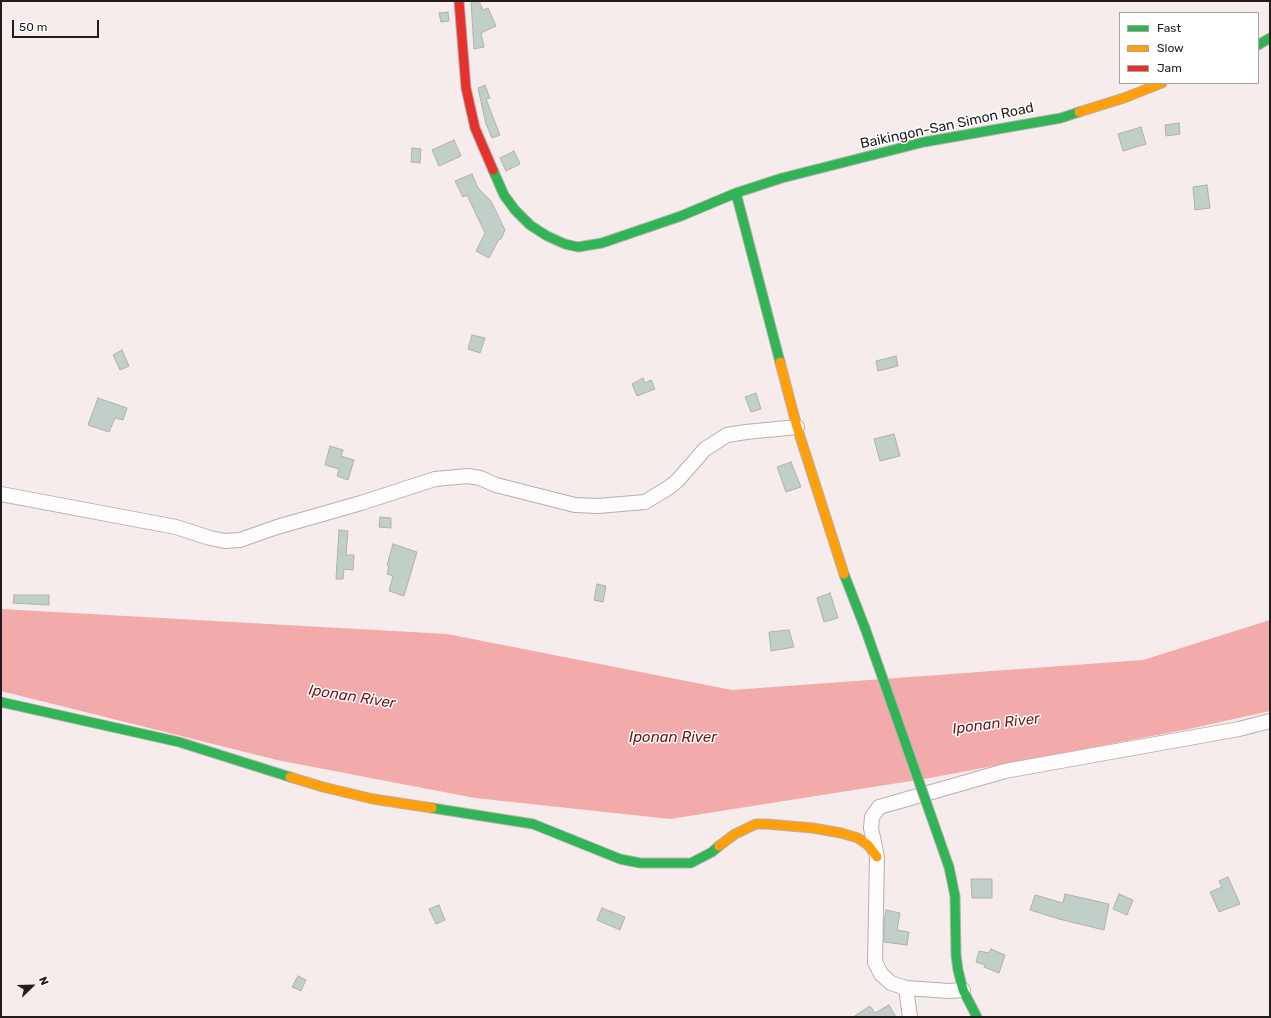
<!DOCTYPE html>
<html>
<head>
<meta charset="utf-8">
<style>
	body { margin:0 }
	#map { position:relative; width:1271px; height:1018px; overflow:hidden; background:#f6ecec; font-family:Rubik,sans-serif }
	canvas { display:block }
	.frame { position:absolute; inset:0; border:2px solid #221c1c; pointer-events:none }
	.legend { position:absolute; left:1119px; top:12px; width:140px; height:72px; box-sizing:border-box; background:#fff; border:1px solid #a7a4a4; margin:0; padding:5px 7px; list-style:none; font-size:12px; color:#221c1c }
	.legend li { display:flex; align-items:center; gap:8px; height:20px }
	.legend b { width:20px; border:1px solid #a7a4a4 }
	.north { position:absolute; left:12px; top:966px; width:40px; height:40px; -webkit-text-stroke:3px #fff; paint-order:stroke; rotate:67deg; font-size:11px; font-weight:700; line-height:16px; text-align:center; color:#221c1c }
	.north::after { content:''; display:block; margin:auto; width:14px; height:18px; background:#221c1c; clip-path:polygon(50% 0,100% 100%,50% 72%,0 100%) }
	.scale { position:absolute; left:12px; top:20px; width:87px; height:18px; box-sizing:border-box; border:2px solid #221c1c; border-top:0; padding-left:5px; font-size:12px; line-height:14px; white-space:nowrap; color:#221c1c; -webkit-text-stroke:3px #fff; paint-order:stroke }
</style>
</head>
<body>
<div id="map">
<canvas width="1271" height="1018"></canvas>
<div class="frame"></div>
<ul class="legend">
<li><b style="height:5px;background:#30b455"></b>Fast</li>
<li><b style="height:5px;background:#ff9f0a"></b>Slow</li>
<li><b style="height:5px;background:#e5322d"></b>Jam</li>
</ul>
<div class="north">N</div>
<div class="scale">50 m</div>
</div>
<script>
const ctx = document.querySelector('canvas').getContext('2d');
ctx.lineJoin = 'round';
function fillPath(path, color) {
  ctx.fillStyle = color;
  ctx.fill(path, 'evenodd');
}
function toPath(rows) {
  const path = new Path2D();
  for (const r of rows) {
    path.moveTo(r[0], r[1]);
    for (let i = 2; i < r.length; i += 2) path.lineTo(r[i], r[i + 1]);
  }
  return path;
}
function stroke(path, color, width, dash) {
  ctx.strokeStyle = color;
  ctx.lineWidth = width;
  ctx.lineCap = dash ? 'butt' : 'round';
  ctx.setLineDash(dash || []);
  ctx.stroke(path);
}
function write(font, color, halo, rows, align = 'center') {
  ctx.font = font + ' Rubik,sans-serif';
  ctx.lineWidth = 3;
  ctx.setLineDash([]);
  ctx.textBaseline = 'middle';
  ctx.strokeStyle = halo;
  ctx.fillStyle = color;
  for (const [text, x, y, turn = 0] of rows) {
    ctx.save();
    ctx.translate(x, y);
    ctx.rotate((+turn || 0) * Math.PI / 180);
    ctx.textAlign = isNaN(turn) ? turn : align;
    if (halo) ctx.strokeText(text, 0, 0);
    ctx.fillText(text, 0, 0);
    ctx.restore();
  }
}
fillPath(toPath([
	[1,609,447,634,732,690,1143,660,1270,620,1270,711,1189,729,930,778,670,819,475,798,277,760,1,691]
]), '#f2abaa');
const building = toPath([
	[471,1,479,1,483,10,488,8,496,26,481,33,484,47,474,49,471,1],
	[448,12,449,21,441,22,439,13,448,12],
	[485,85,490,98,486,99,500,135,492,138,486,124,478,88,485,85],
	[1179,123,1180,134,1166,136,1165,125,1179,123],
	[1141,127,1146,144,1123,151,1118,134,1141,127],
	[454,140,461,156,439,166,432,150,454,140],
	[412,148,421,149,420,163,411,162,412,148],
	[514,151,520,164,506,171,500,158,514,151],
	[472,174,478,188,491,201,505,230,501,239,499,239,489,258,476,251,485,233,467,195,463,197,455,181,472,174],
	[1207,185,1210,208,1195,210,1193,187,1207,185],
	[472,335,485,338,480,353,468,349,472,335],
	[122,350,129,366,120,370,113,355,122,350],
	[896,356,898,366,878,371,876,361,896,356],
	[643,378,645,383,651,380,655,389,637,396,632,384,643,378],
	[756,393,761,409,751,412,745,397,756,393],
	[98,398,127,408,123,420,115,418,109,432,88,425,98,398],
	[894,434,900,456,880,461,874,439,894,434],
	[330,446,343,450,341,456,354,460,348,480,337,476,339,469,325,465,330,446],
	[791,462,801,487,786,492,777,467,791,462],
	[380,517,391,518,391,528,379,527,380,517],
	[339,530,348,531,346,555,354,555,353,570,344,569,343,579,336,579,339,530],
	[393,544,417,552,404,596,389,591,393,576,387,574,389,566,387,565,393,544],
	[597,584,606,586,603,602,594,600,597,584],
	[830,593,838,618,824,622,817,598,830,593],
	[14,595,49,595,49,605,13,603,14,595],
	[789,630,794,647,771,651,769,632,789,630],
	[1228,877,1240,904,1219,912,1210,892,1222,887,1219,881,1228,877],
	[971,879,992,879,992,898,972,898,971,879],
	[1065,894,1109,904,1104,930,1059,919,1030,910,1035,895,1063,903,1065,894],
	[1119,894,1133,900,1127,915,1113,909,1119,894],
	[439,905,445,920,436,924,429,909,439,905],
	[602,908,625,917,620,930,597,920,602,908],
	[886,910,900,913,897,930,909,932,907,945,884,942,884,922,886,910],
	[991,949,1005,955,999,973,984,967,985,965,976,962,979,951,989,953,991,949],
	[298,976,306,980,301,991,292,987,298,976],
	[889,1005,896,1017,853,1017,870,1006,875,1013,889,1005]
]);
fillPath(building, '#c0d0c8');
stroke(building, '#b2b0af', 1);
const street = toPath([
	[1,494,176,527,210,538,225,541,240,540,277,527,361,503,435,479,468,476,480,478,496,485,575,505,598,506,645,502,668,488,677,481,705,449,727,435,746,432,797,427],
	[906,988,910,1017],
	[963,990,949,991,906,988,891,983,881,974,875,962,877,857,871,828,872,817,879,807,1005,771,1239,729,1270,721]
]);
const fast = toPath([
	[1258,45,1270,38],
	[493,170,504,195,515,210,530,225,547,236,565,244,578,247,602,243,681,216,736,193,780,362],
	[736,193,782,178,924,142,1061,118,1079,112],
	[844,574,865,628],
	[1,702,179,742,290,777],
	[432,808,533,824,620,859,640,863,691,863,712,852,719,846],
	[949,867,955,896,956,955,958,970,963,990,977,1017]
]);
const slow = toPath([
	[1079,112,1124,98,1162,83],
	[780,362,797,427,844,574],
	[290,777,323,787,373,799,432,808],
	[719,846,735,834,756,824,766,824,813,828,841,833,858,838,868,845,877,857]
]);
const jam = toPath([
	[459,1,466,88,475,128,493,170]
]);
stroke(street, '#b6afae', 16);
stroke(fast, '#b6afae', 11);
stroke(slow, '#b6afae', 11);
stroke(jam, '#b6afae', 11);
stroke(street, '#fefcfc', 14);
stroke(fast, '#30b455', 9);
stroke(slow, '#ff9f0a', 9);
stroke(jam, '#e5322d', 9);
const fastBridge = toPath([
	[865,628,949,867]
]);
stroke(fastBridge, '#b6afae', 11, []);
stroke(fastBridge, '#30b455', 9);
write('14px', '#221c1c', '#fff', [
	["Baikingon-San Simon Road",947,126,-12]
]);
write('italic 15px', '#6c161e', '#fff', [
	["Iponan River",352,697,9],
	["Iponan River",996,724,-7],
	["Iponan River",673,738]
]);
</script>
</body>
</html>
